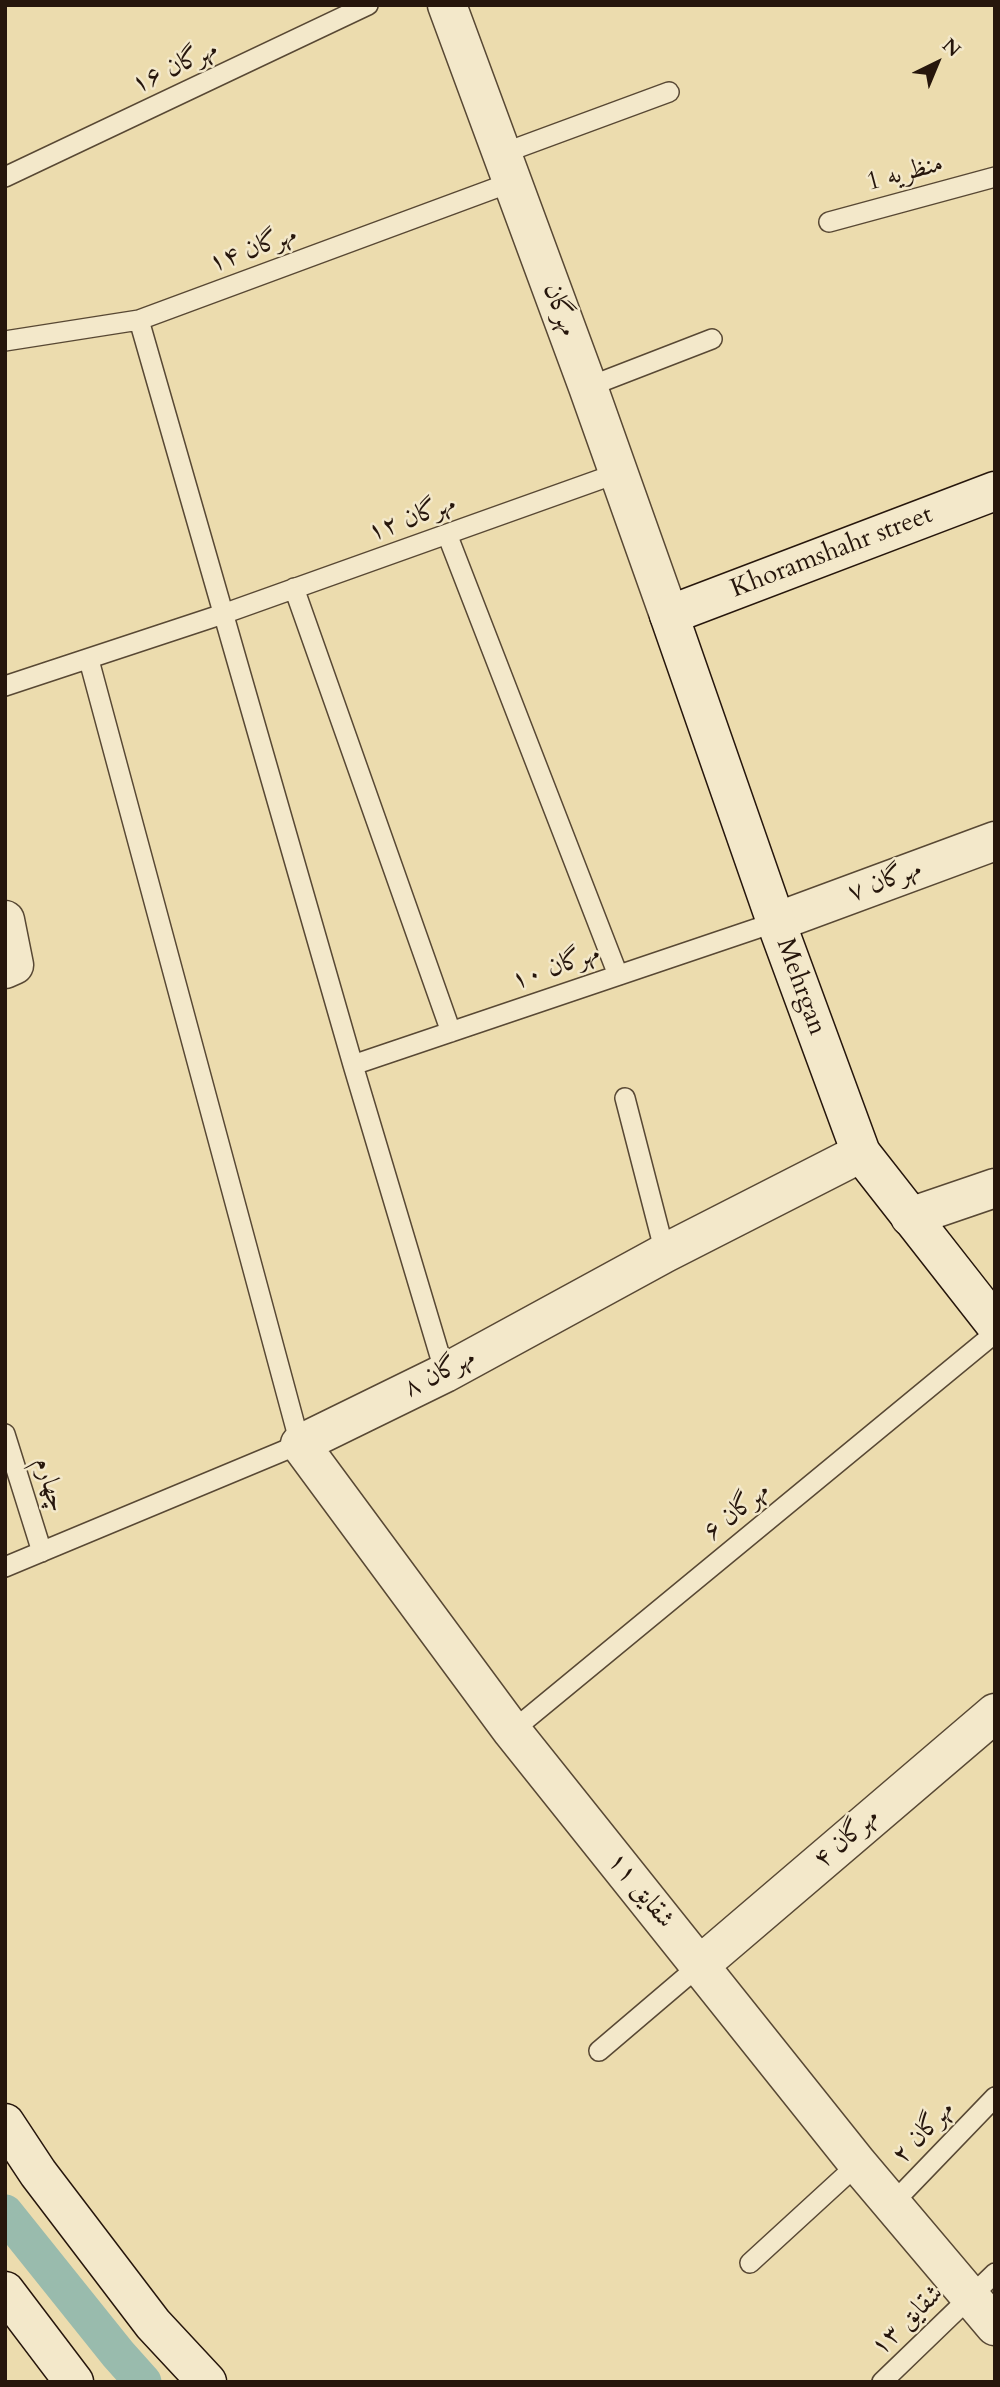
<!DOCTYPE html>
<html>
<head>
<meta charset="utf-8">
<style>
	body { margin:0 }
	#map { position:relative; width:1000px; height:2387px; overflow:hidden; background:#ecdcae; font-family:Cardo,serif }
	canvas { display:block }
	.frame { position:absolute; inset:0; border:7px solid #26160c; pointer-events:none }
	.north { position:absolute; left:902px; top:28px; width:70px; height:70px; -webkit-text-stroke:5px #f3e8ca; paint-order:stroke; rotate:43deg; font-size:19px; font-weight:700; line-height:28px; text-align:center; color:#26160c }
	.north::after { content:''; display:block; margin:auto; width:24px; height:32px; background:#26160c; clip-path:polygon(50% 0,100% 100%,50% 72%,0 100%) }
</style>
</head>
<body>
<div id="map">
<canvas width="1000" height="2387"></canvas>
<div class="frame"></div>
<div class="north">N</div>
</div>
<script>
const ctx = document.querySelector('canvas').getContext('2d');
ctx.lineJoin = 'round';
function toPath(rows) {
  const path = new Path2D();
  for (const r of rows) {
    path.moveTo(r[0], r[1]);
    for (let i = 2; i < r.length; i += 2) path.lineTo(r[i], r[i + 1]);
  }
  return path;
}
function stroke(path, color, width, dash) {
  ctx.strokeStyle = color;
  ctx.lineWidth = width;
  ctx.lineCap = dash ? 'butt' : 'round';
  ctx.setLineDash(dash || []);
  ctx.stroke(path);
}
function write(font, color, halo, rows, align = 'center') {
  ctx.font = font + ' Cardo,Amiri,serif';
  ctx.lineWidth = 5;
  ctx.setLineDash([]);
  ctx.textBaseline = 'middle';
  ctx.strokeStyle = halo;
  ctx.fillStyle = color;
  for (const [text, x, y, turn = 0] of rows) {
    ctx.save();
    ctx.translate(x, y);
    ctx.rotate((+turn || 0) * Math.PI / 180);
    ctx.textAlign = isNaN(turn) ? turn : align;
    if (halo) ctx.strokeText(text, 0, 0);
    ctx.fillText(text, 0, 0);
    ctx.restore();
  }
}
stroke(toPath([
	[5,2213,118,2354,143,2382]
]), '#99bbad', 37);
const lane = toPath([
	[501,154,669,92],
	[5,177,368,5],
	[829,222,995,177],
	[139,320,353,1065,445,1373],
	[5,341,139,320,512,182],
	[588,387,712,339],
	[447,534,618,975],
	[294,588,451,1032],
	[5,686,223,614,618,473],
	[353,1065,776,922],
	[625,1098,665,1253],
	[5,1434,42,1552],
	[5,1567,300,1444,89,660],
	[512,1731,995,1333],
	[599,2051,700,1965],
	[891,2205,995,2097],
	[750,2263,858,2164],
	[882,2382,995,2273]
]);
const street = toPath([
	[447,5,588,387,669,615],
	[5,920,14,965,5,969],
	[776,922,995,841],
	[861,1153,665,1253,445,1373,300,1444,512,1731,858,2164,995,2326],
	[910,1217,995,1188],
	[700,1965,995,1713]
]);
const secondary = toPath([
	[995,491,669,615,776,922,861,1153,995,1324],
	[5,2123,38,2173,153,2324,207,2382],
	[5,2291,74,2382]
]);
stroke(lane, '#584834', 22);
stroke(street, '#584834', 41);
stroke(secondary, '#26160c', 41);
stroke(lane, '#f3e8ca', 19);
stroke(street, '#f3e8ca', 38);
stroke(secondary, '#f3e8ca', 38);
write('26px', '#26160c', '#f3e8ca', [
	["مهرگان ۱۶",175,68,-25],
	["منظریه 1",905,174,-15],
	["مهرگان ۱۴",253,250,-20],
	["مهرگان",559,310,70],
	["مهرگان ۱۲",412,519,-20],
	["Khoramshahr street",832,553,-21],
	["مهرگان ۷",885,882,-20],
	["مهرگان ۱۰",556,968,-19],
	["Mehrgan",800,987,70],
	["مهرگان ۸",440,1374,-27],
	["چهارم",49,1485,73],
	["مهرگان ۶",737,1512,-39],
	["مهرگان ۴",847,1839,-41],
	["شقایق ۱۱",640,1891,51],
	["مهرگان ۲",924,2133,-46],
	["شقایق ۱۳",908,2321,-44]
]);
</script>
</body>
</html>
